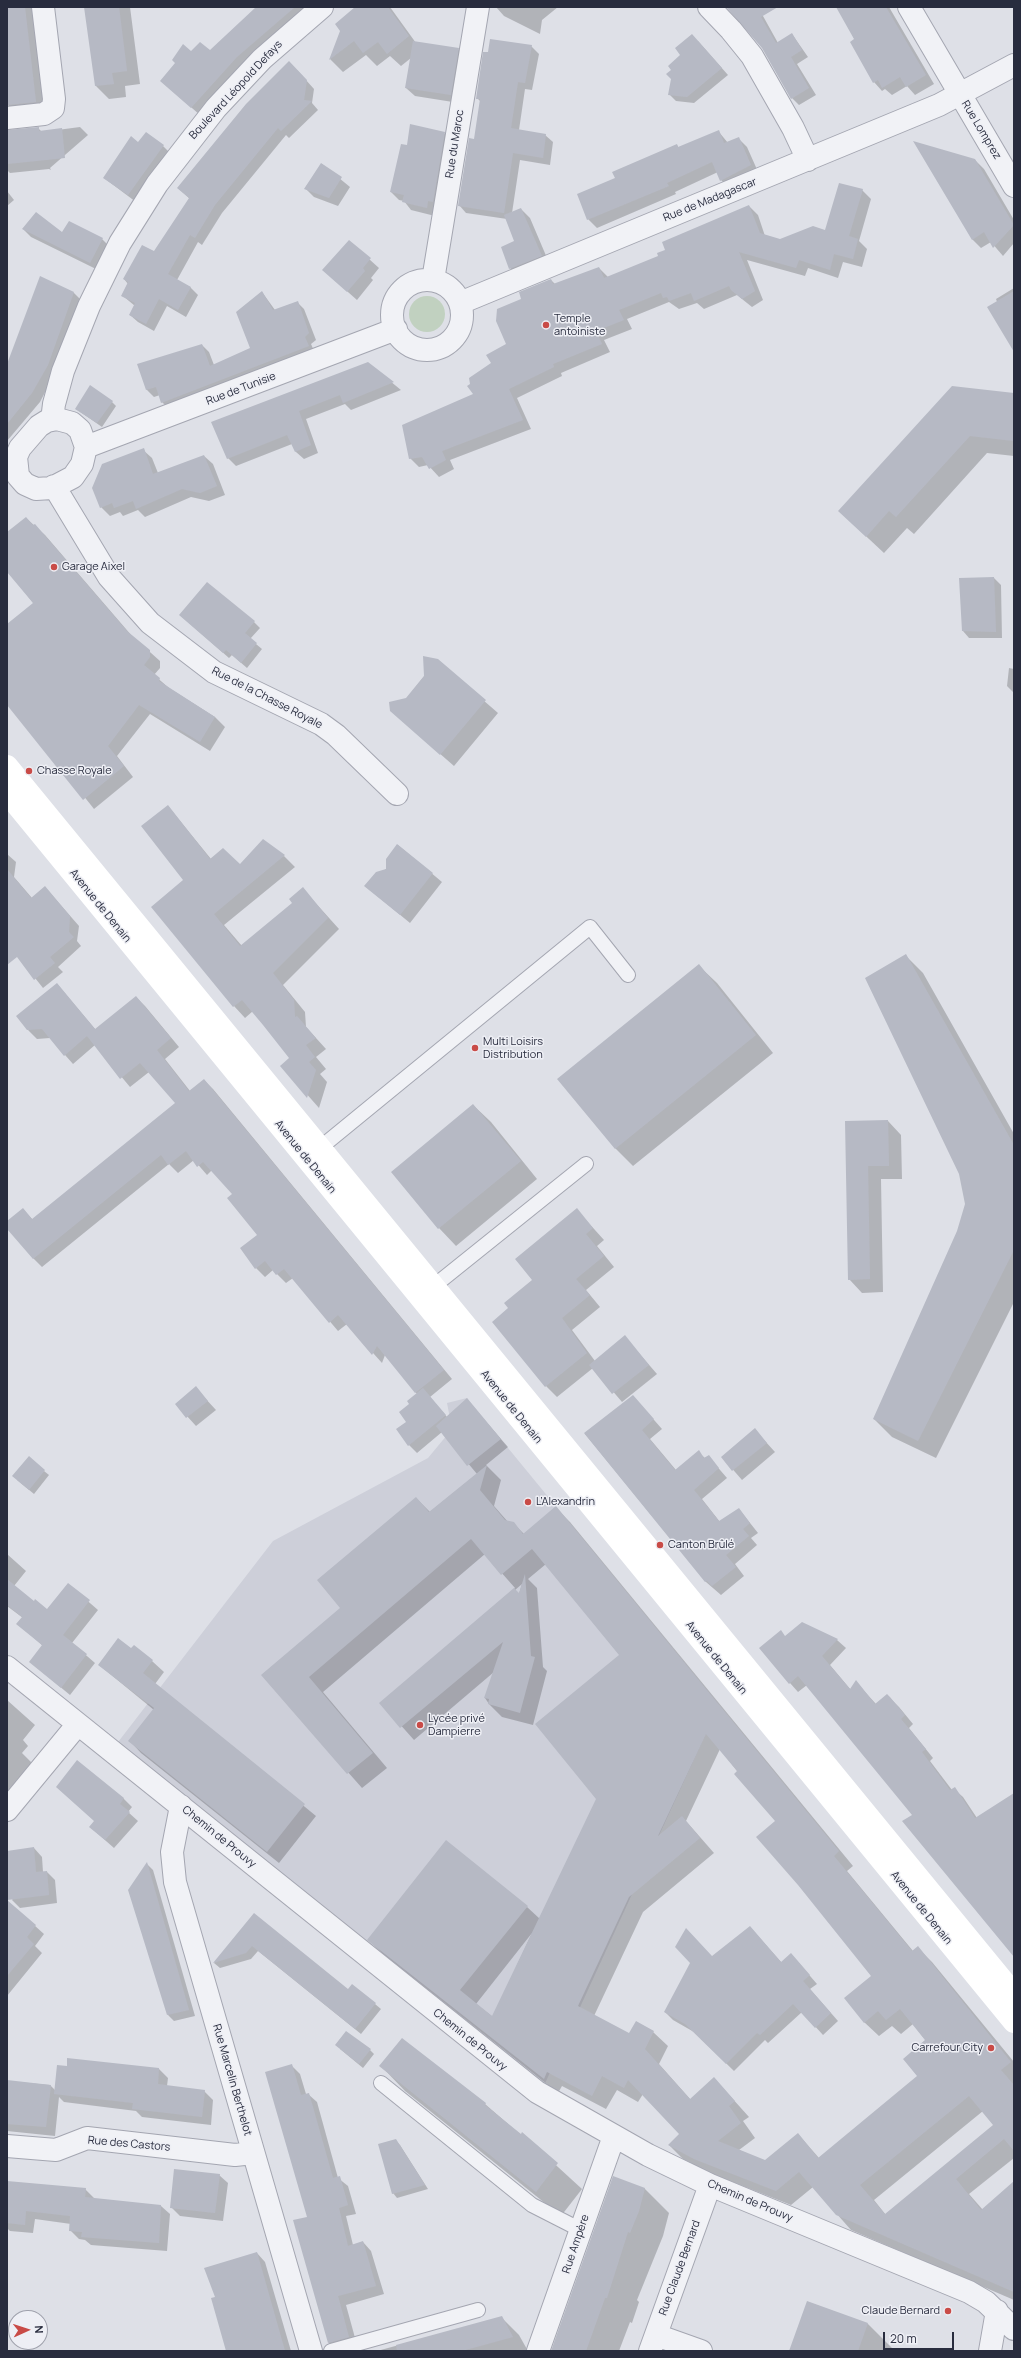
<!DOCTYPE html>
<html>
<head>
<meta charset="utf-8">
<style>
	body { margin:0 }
	#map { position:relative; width:1021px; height:2358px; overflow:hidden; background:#dee0e7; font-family:Manrope,sans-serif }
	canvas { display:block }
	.frame { position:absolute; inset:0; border:8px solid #282c3e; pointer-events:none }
	.north { position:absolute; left:8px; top:2310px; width:40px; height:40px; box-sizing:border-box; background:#eeeff5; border:1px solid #9fa1ac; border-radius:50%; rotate:87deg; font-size:11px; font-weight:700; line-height:16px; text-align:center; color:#282c3e }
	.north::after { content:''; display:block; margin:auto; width:14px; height:18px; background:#c94b47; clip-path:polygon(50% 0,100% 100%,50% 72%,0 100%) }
	.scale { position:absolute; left:883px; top:2332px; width:71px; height:18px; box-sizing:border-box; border:2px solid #282c3e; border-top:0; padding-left:5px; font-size:12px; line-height:14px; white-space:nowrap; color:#282c3e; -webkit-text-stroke:3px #eeeff5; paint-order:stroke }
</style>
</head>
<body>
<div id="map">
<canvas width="1021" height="2358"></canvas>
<div class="frame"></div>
<div class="north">N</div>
<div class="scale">20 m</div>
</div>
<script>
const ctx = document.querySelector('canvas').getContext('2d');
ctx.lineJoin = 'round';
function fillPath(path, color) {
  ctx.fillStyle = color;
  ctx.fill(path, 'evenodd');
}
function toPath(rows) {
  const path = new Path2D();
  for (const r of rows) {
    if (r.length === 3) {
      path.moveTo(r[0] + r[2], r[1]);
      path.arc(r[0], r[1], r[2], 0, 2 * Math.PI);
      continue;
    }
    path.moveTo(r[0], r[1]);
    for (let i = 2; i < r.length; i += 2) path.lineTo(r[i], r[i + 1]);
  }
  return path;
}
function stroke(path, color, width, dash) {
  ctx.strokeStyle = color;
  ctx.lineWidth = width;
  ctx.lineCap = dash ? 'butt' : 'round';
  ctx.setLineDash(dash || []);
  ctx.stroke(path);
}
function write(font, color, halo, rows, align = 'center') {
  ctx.font = font + ' Manrope,sans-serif';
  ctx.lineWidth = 3;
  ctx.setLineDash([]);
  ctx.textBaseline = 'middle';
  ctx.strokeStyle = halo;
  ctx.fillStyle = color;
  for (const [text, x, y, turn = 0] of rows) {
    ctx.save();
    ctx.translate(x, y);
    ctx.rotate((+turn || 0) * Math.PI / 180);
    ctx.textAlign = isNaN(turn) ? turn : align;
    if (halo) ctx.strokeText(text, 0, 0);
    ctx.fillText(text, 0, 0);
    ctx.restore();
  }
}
fillPath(toPath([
	[467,1398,719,1705,542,2090,115,1746,273,1541,428,1458,452,1429,447,1403]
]), '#cdcfd9');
fillPath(toPath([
	[427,314,18]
]), '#c1d1c0');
fillPath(toPath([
	[7,7,33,7,44,111,17,114,8,105],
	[85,7,130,7,140,84,125,86,126,97,109,99,96,86],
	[257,7,312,7,200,115,169,88,191,53,210,51],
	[358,7,390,7,416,43,458,49,467,58,459,103,415,96,406,88,411,58,401,66,390,56,377,66,366,55,343,72,330,59,341,31],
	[496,7,558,7,542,20,540,34,504,16],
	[727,7,758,7,778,43,792,34,808,57,797,64,816,95,799,105,792,98,764,49],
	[837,7,889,7,934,84,915,95,907,86,892,95,885,89,882,91,874,82,855,40],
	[698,41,728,75,694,103,676,101,669,94],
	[531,46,539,54,532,90,525,89,519,130,545,135,553,142,550,165,520,160,512,213,521,209,530,218,550,265,519,277,510,268,515,242,507,219,466,213,459,205,475,140,481,102,477,98],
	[297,70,314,89,312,103,318,110,289,138,286,135,222,213,202,245,198,242,177,280,190,287,198,295,186,317,167,306,154,331,138,322,130,315,135,306,123,296,128,284,124,279,154,253,190,199,178,188],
	[80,127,88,135,50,168,51,170,49,169,10,173,7,170,7,135,38,128,42,132],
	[719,132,728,143,739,139,747,147,759,174,730,189,721,180,718,172,675,192,676,194,597,228,588,219,616,179,677,145,679,148],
	[444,133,452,141,435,216,411,210,404,201,399,200,391,192,408,146],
	[138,143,163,146,171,154,136,202,104,178],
	[975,160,984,169,1014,220,1014,243,1003,256,991,242,981,248,972,239],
	[322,164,350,187,338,206,314,197,305,188],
	[862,190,871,199,859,241,867,249,862,267,843,262,838,278,808,268,805,276,747,260,763,300,752,307,737,295,704,309,697,303,679,309,669,302,627,319,632,329,604,340,610,352,561,373,562,376,517,398,531,429,450,460,454,469,439,477,428,465,419,467,410,458,474,394,493,363,507,344,523,300,551,280,555,284,599,268,608,277,659,257,749,206,758,215,765,236,780,240,826,231],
	[7,191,14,200,7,206],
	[23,229,102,239,110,247,98,270,31,237],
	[349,241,379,268,371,278,373,280,357,300,323,270],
	[41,278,74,293,82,301,55,373,40,402,7,441,7,369],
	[1014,288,1014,347,996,299],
	[262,292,275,310,297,302,304,309,316,340,311,344,315,353,169,409,162,402,160,395,154,397,147,390,138,365,202,345,209,352,214,365,252,349],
	[368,363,401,390,351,410,345,404,306,419,318,453,304,459,296,452,292,444,236,466,228,458],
	[1014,395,1014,456,987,453,914,534,907,528,884,553,839,511],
	[112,402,116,406,102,427,76,409],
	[143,450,152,458,158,473,204,456,213,464,225,495,209,501,191,497,145,517,138,510,123,516,120,512,110,516,101,507],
	[26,518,45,535,132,636,160,661,160,668,154,675,169,688,215,717,225,727,210,751,150,714,117,756,133,777,94,809,7,699,7,637,34,604,7,570,7,534],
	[994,578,1001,585,1002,638,969,638,963,631],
	[180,615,254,622,260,628,250,639,262,649,247,668,232,655,229,658],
	[437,660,498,713,454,766,391,711,406,699],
	[1009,668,1014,669,1014,693,1007,686],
	[168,806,211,859,240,865,284,856,295,867,224,925,242,946,294,903,303,889,339,929,283,985,305,1012,306,1027,326,1049,316,1057,326,1069,320,1074,327,1082,319,1108,282,1066,291,1059,253,1011,245,1018,234,1006,153,907,184,880],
	[398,845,442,882,410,923,365,886,386,869],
	[7,854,16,862,14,877,32,898,45,887,79,926,77,941,81,946,58,967,63,972,43,988,12,949,7,937],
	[906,956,923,973,1014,1134,1014,1302,936,1458,892,1437,874,1419,958,1231,966,1204,960,1173],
	[699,966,717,983,773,1053,633,1166,616,1149,558,1079],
	[57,984,96,1030,136,997,145,1006,179,1047,165,1059,190,1091,204,1080,213,1089,452,1379,430,1397,447,1417,467,1400,508,1447,486,1465,501,1480,494,1506,508,1522,513,1523,524,1534,556,1508,570,1522,853,1866,847,1871,913,1951,918,1948,932,1962,1014,2062,1014,2158,969,2194,983,2210,1014,2183,1014,2300,851,2230,813,2187,791,2205,710,2173,683,2159,669,2145,681,2134,643,2094,638,2102,617,2090,606,2109,562,2086,558,2093,383,1954,368,1939,527,1907,540,1919,597,1799,620,1655,546,1564,528,1579,537,1588,543,1667,547,1671,533,1725,502,1717,489,1704,485,1698,494,1672,414,1740,381,1703,515,1588,485,1554,323,1692,387,1768,362,1788,262,1675,342,1608,416,1498,430,1512,477,1474,442,1432,417,1453,409,1445,407,1422,411,1404,417,1394,385,1355,382,1363,347,1324,338,1331,293,1278,286,1283,273,1270,265,1277,256,1268,258,1235,233,1194,212,1170,207,1175,194,1160,178,1173,169,1164,42,1267,33,1258,7,1227,7,1222,23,1209,33,1220,177,1103,149,1072,130,1087,95,1045,73,1064,50,1038,37,1039,28,1030],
	[522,1584,519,1594,515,1590],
	[720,1749,776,1821,873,1976,864,2022,879,2036,892,2026,901,2034,913,2024,926,2041,919,2076,819,2158,798,2134,765,2161,739,2150,755,2138,743,2121,749,2117,714,2078,691,2100,659,2064,668,2046,653,2032,630,2035,594,2016,643,1912,714,1853,686,1821],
	[532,1933,493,2017,476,2004],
	[983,2111,995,2125,886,2215,874,2200],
	[473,1105,491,1122,537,1179,456,1246,439,1228],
	[888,1121,901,1135,902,1179,881,1179,883,1292,862,1293,849,1279,846,1122],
	[577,1210,604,1240,597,1246,614,1267,586,1290,600,1307,572,1330,595,1361,625,1337,657,1374,622,1402,593,1368,557,1397,546,1386,510,1308,533,1280],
	[633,1396,662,1429,650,1439,676,1470,698,1452,705,1458,708,1456,727,1478,702,1499,720,1522,739,1509,758,1533,751,1538,757,1545,735,1564,744,1576,721,1595,706,1582,585,1434],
	[204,1397,216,1410,196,1426,176,1404],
	[755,1430,775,1452,742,1480,722,1457],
	[44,1471,49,1475,34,1494,17,1480],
	[7,1554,26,1571,14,1586,34,1603,47,1610,68,1584,98,1610,72,1643,95,1663,70,1695,30,1662,43,1646,18,1624,23,1618,7,1606],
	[802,1623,837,1640,846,1648,830,1665,851,1690,856,1682,876,1704,890,1698,899,1707,913,1724,909,1728,933,1758,930,1761,952,1790,954,1789,963,1797,977,1818,1014,1794,1014,1955,913,1815,807,1685,798,1692,790,1683,786,1637],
	[131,1650,152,1661,164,1672,155,1684,316,1816,279,1863,141,1753,130,1741,154,1710,99,1665],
	[7,1700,35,1725,23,1740,28,1746,22,1753,32,1763,7,1794],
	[57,1787,123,1798,132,1807,128,1812,138,1821,114,1848,90,1827,96,1820],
	[34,1848,42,1857,43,1872,47,1872,55,1880,57,1903,20,1908,12,1900,15,1896,7,1892,7,1865],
	[147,1864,153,1870,195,2016,174,2021,168,2015,129,1890],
	[7,1907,14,1907,44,1934,35,1946,42,1953,7,1996],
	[254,1914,348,1991,375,2004,381,2009,361,2034,258,1951,251,1959,220,1968,214,1963],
	[750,1927,782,1963,798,1962,817,1984,810,1989,838,2021,823,2035,802,2012,768,2043,765,2040,734,2071,694,2032,673,2020,665,2012,712,1958],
	[402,2039,485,2104,521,2135,522,2134,582,2189,561,2216,405,2091,381,2066],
	[340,2049,370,2050,374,2054,363,2068],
	[292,2066,300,2074,306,2094,308,2094,317,2102,338,2178,348,2186,356,2214,346,2216,353,2245,363,2242,371,2251,384,2294,346,2305,357,2345,337,2351,329,2343,308,2218],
	[67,2068,159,2069,168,2078,167,2086,204,2091,213,2100,211,2125,142,2117,136,2111,64,2102,59,2097,55,2136,7,2131,7,2081,50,2085,55,2090],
	[395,2140,400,2145,428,2189,397,2198,393,2193],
	[219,2175,228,2183,223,2221,180,2216,172,2208],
	[7,2182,85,2189,95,2199,161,2206,170,2214,167,2251,91,2245,85,2240,79,2239,70,2230,71,2224,35,2219,33,2233,10,2231,7,2228],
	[644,2188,669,2213,663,2236,637,2300,639,2302,632,2323,630,2322,619,2351,552,2351],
	[257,2253,265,2262,291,2351,227,2351,216,2298],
	[808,2302,868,2324,895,2351,790,2351],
	[501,2317,519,2335,528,2351,377,2351]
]), '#0003');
fillPath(toPath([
	[7,7,25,7,36,102,7,105],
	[84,7,119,7,127,71,112,73,114,84,95,86],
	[256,7,295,7,237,57,191,108,160,81,175,63,172,60,183,44,191,51,200,42,210,50],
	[355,7,388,7,409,36,387,54,378,42,363,53,354,41,329,60,340,31,335,24],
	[726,7,778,7,761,17,776,43,792,33,802,50,791,57,809,88,791,99,762,48],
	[836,7,886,7,926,75,906,87,900,77,882,88,878,80,873,83,850,42,854,39],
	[692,34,722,68,687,97,668,95,671,79,666,74,671,70,668,66,680,55,675,48],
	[490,39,532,45,525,83,518,82,511,128,546,134,543,158,513,153,504,213,458,206,469,138,474,139,480,99,476,99,483,52,488,52],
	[413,41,459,48,451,95,405,88],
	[289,61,307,80,304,100,312,101,281,131,278,128,215,205,195,238,190,235,168,274,191,287,178,310,159,299,146,324,129,315,135,303,121,296,128,282,123,279,142,245,154,251,189,198,177,188,246,104],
	[410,124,445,132,433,202,428,201,427,208,402,202,404,195,390,192,401,144,407,145],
	[39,127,39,131,62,128,65,158,7,164,7,130],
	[719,130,724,143,739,137,751,165,720,181,712,162,667,183,669,186,587,220,577,194,615,178,612,172,677,144,678,147],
	[146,132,164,145,128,195,103,178,131,136,138,142],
	[913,141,975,159,1014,225,993,248,984,232,972,240],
	[321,163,342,177,329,198,304,189],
	[839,183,863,189,849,236,858,239,853,259,834,254,830,270,799,260,796,268,739,252,755,291,742,299,731,290,729,286,694,301,691,293,669,301,667,297,663,298,661,293,619,310,624,320,596,331,602,344,553,364,554,367,509,389,523,420,442,451,446,460,429,469,422,457,409,459,402,425,473,394,467,386,470,384,469,378,491,363,486,355,506,344,496,321,497,309,521,299,519,292,551,279,553,284,599,267,604,278,658,256,657,253,665,250,662,242,749,205,760,233,780,239,813,226,825,230],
	[521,208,542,256,509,269,501,247,514,241,504,215],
	[36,212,62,232,69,221,103,238,90,263,22,229],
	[349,240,371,258,363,268,365,271,347,292,322,270],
	[40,276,74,292,48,365,32,393,7,424,7,364],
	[262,291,273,310,298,301,309,333,305,337,309,346,161,403,156,387,146,390,137,364,202,344,210,366,250,348,236,312],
	[1014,291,1014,352,987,307],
	[368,362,394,382,343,403,340,395,299,411,311,445,295,452,287,435,227,459,211,422],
	[90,385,113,401,97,423,75,409],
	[952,386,1014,393,1014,441,970,436,896,517,889,511,866,537,838,511],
	[144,448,153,474,204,455,217,486,200,493,182,489,136,509,133,501,114,508,112,503,100,508,92,488,102,464],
	[26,517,33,525,35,524,127,631,150,650,150,657,144,665,160,678,159,681,215,717,200,742,139,705,108,746,124,766,83,800,7,705,7,624,33,603,7,572,7,532],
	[994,577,996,632,962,631,959,578],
	[207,582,255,621,245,633,257,643,241,663,226,650,223,653,179,615],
	[423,656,438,659,486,700,440,755,390,711,389,702,406,698,424,676],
	[168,805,210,859,223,848,240,864,263,839,285,855,214,914,240,946,292,903,289,899,303,887,328,918,273,973,294,1000,295,1017,297,1016,316,1038,306,1045,315,1057,309,1062,316,1070,307,1098,280,1066,289,1058,263,1025,242,1000,233,1007,151,907,183,880,141,826],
	[397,844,433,873,400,915,364,886,376,872,386,869,386,859],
	[7,869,31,898,45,886,70,916,69,932,74,937,50,957,55,963,34,980,17,957,7,965],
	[906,954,1014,1145,1014,1250,918,1441,873,1419,957,1231,965,1204,959,1174,865,978],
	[699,964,756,1035,615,1149,557,1079],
	[57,983,95,1029,136,996,171,1038,157,1050,189,1091,204,1079,444,1370,415,1393,377,1346,372,1355,338,1315,329,1323,284,1269,276,1275,265,1261,255,1269,240,1248,257,1235,227,1198,232,1194,203,1162,197,1167,186,1151,168,1165,161,1155,33,1259,7,1229,7,1221,23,1208,32,1219,175,1103,140,1063,120,1079,87,1036,64,1056,42,1029,27,1030,16,1016],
	[473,1104,521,1161,438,1229,391,1172],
	[888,1120,889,1166,868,1166,870,1279,848,1280,845,1121],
	[577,1208,593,1228,586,1234,604,1256,576,1279,590,1295,562,1318,587,1353,545,1387,492,1322,508,1308,504,1303,532,1280,515,1259],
	[625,1335,649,1365,612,1394,589,1365],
	[196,1386,208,1401,186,1418,175,1404],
	[423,1388,446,1415,408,1446,396,1429,406,1422,399,1412,409,1404,407,1401],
	[633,1395,654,1419,642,1430,675,1470,699,1450,704,1458,709,1455,719,1468,694,1490,719,1521,739,1508,750,1523,743,1529,749,1536,726,1555,736,1567,712,1586,707,1581,705,1582,584,1433],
	[467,1398,501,1439,467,1466,436,1426],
	[755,1428,767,1443,732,1471,721,1457],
	[29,1456,45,1470,29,1490,12,1476],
	[487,1465,480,1490,505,1520,514,1522,523,1534,556,1506,839,1851,834,1856,912,1951,918,1946,1011,2062,1001,2070,1014,2085,1014,2151,1004,2139,956,2179,981,2210,1014,2181,1014,2292,836,2215,799,2172,776,2191,694,2159,668,2145,679,2134,628,2080,624,2088,602,2076,592,2096,547,2072,544,2079,367,1940,446,1840,528,1906,460,1990,492,2016,596,1799,535,1724,619,1655,532,1549,501,1575,471,1539,309,1677,373,1753,347,1774,261,1675,340,1608,317,1580,416,1497,429,1512],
	[706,1734,737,1771,734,1774,775,1821,756,1837,798,1885,871,1976,844,1998,864,2023,878,2011,886,2020,900,2009,925,2040,903,2059,917,2076,818,2158,798,2133,765,2160,718,2141,741,2123,729,2106,735,2101,714,2077,690,2099,645,2049,654,2031,636,2021,629,2033,578,2006,629,1897,700,1838,682,1816,658,1836],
	[969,2096,993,2125,885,2214,860,2185],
	[525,1574,531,1656,535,1657,520,1713,488,1704,489,1699,484,1698,503,1642,400,1728,379,1703,514,1588,519,1593],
	[7,1579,34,1601,35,1599,47,1609,68,1583,90,1600,63,1635,87,1654,61,1688,29,1662,42,1645,16,1624,22,1617,7,1605],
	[802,1622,838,1639,822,1656,850,1689,856,1680,875,1704,887,1694,890,1697,905,1715,901,1719,926,1749,922,1752,950,1790,955,1787,975,1818,1014,1793,1014,1957,902,1821,912,1815,798,1676,789,1684,759,1648,781,1630,785,1636],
	[118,1638,131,1648,134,1645,153,1660,143,1673,305,1804,267,1852,128,1741,154,1708,98,1665],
	[77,1760,124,1798,120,1804,130,1812,105,1840,89,1827,94,1821,56,1787],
	[34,1847,36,1872,47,1871,49,1895,7,1900,36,1925,27,1937,34,1944,7,1976,7,1851],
	[147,1862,189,2010,167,2015,128,1890],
	[254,1913,348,1989,352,1984,376,2003,355,2029,252,1946,246,1953,213,1963],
	[750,1926,781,1962,791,1953,810,1975,803,1981,831,2013,815,2028,793,2004,760,2035,757,2033,726,2064,685,2024,664,2012,690,1963,675,1947,686,1928,712,1956],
	[346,2031,371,2049,359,2064,335,2045],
	[402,2038,486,2103,485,2105,521,2134,522,2132,558,2163,536,2192,379,2066],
	[67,2058,159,2068,158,2084,205,2090,202,2117,132,2109,133,2103,54,2094,57,2065,67,2066],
	[292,2064,301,2095,309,2093,333,2178,340,2176,348,2205,339,2208,348,2246,363,2241,376,2286,338,2296,349,2337,328,2343,293,2220,307,2217,265,2072],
	[7,2080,51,2085,46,2127,7,2124],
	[396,2139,425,2185,392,2194,378,2144],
	[174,2169,220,2174,215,2213,170,2208],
	[613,2176,645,2188,639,2211,630,2233,628,2232,607,2298,605,2298,586,2351,551,2351],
	[7,2181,86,2188,85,2197,161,2205,159,2243,81,2237,82,2232,69,2231,70,2216,26,2211,25,2225,7,2223],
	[257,2252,285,2351,226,2351,211,2298,215,2297,204,2268],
	[807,2301,868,2323,858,2351,789,2351],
	[502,2316,513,2337,462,2351,397,2351,396,2345]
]), '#b6b9c4');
const lane = toPath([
	[320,1148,590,927,628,975],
	[434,1286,586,1164],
	[381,2083,532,2205,581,2230],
	[331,2351,478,2310]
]);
const street = toPath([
	[709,7,731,30,752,56,793,128,808,160],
	[909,7,1014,186],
	[7,118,44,114,53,108,54,99,43,7],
	[427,315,35],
	[433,280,478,7],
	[460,303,939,105,1014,65],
	[57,419,72,423,80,430,86,447,82,464,73,477,52,488,36,489,25,484,18,476,16,457,20,448,39,426,47,421,57,419],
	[52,420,54,404,63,371,89,306,120,243,157,184,216,108,262,59,322,7],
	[86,447,396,329],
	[54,486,109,577,150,623,214,672,321,724,336,735,397,794],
	[7,1667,537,2092,648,2155,710,2185,969,2292,986,2302,1014,2329],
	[181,1806,172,1852,175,1882,311,2351],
	[7,1810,78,1724],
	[7,2146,56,2150,87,2138,235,2155,253,2153],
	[656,2335,701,2351],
	[538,2351,614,2136],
	[650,2351,710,2185],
	[990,2351,997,2311]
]);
stroke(lane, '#a4a6b1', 16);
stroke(street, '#a4a6b1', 24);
stroke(lane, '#f1f2f6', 14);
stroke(street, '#f1f2f6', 22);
stroke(toPath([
	[7,766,1014,1994],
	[7,793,1014,2022]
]), '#fff', 22);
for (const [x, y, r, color] of [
	[546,325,4,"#c94b47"],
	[54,567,4,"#c94b47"],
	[29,771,4,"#c94b47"],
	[475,1048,4,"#c94b47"],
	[528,1502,4,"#c94b47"],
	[660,1545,4,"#c94b47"],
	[420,1725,4,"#c94b47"],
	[991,2048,4,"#c94b47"],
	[948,2311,4,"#c94b47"]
]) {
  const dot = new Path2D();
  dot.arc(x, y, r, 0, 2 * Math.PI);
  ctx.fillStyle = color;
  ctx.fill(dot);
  stroke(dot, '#eeeff5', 1.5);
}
write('11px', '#282c3e', '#eeeff5', [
	["Boulevard Léopold Defays",236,90,-47],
	["Rue Lomprez",981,130,59],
	["Rue du Maroc",455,144,-81],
	["Rue de Madagascar",710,200,-22],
	["Rue de Tunisie",241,389,-21],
	["Rue de la Chasse Royale",267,698,27],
	["Avenue de Denain",100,906,51],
	["Avenue de Denain",305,1157,51],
	["Avenue de Denain",511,1407,51],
	["Avenue de Denain",716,1658,51],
	["Chemin de Prouvy",219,1837,39],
	["Avenue de Denain",921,1908,51],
	["Chemin de Prouvy",470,2040,39],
	["Rue Marcelin Berthelot",232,2080,74],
	["Rue des Castors",129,2144,5],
	["Chemin de Prouvy",750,2201,23],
	["Rue Ampère",576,2244,-71],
	["Rue Claude Bernard",680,2268,-70]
]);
write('11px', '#282c3e', '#eeeff5', [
	["Temple",554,319],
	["antoiniste",554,332],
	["Garage Aixel",62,567],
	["Chasse Royale",37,771],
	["Multi Loisirs",483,1042],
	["Distribution",483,1055],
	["L’Alexandrin",536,1502],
	["Canton Brûlé",668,1545],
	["Lycée privé",428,1719],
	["Dampierre",428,1732],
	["Carrefour City",983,2048,"right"],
	["Claude Bernard",940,2311,"right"]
], 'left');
</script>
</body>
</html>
